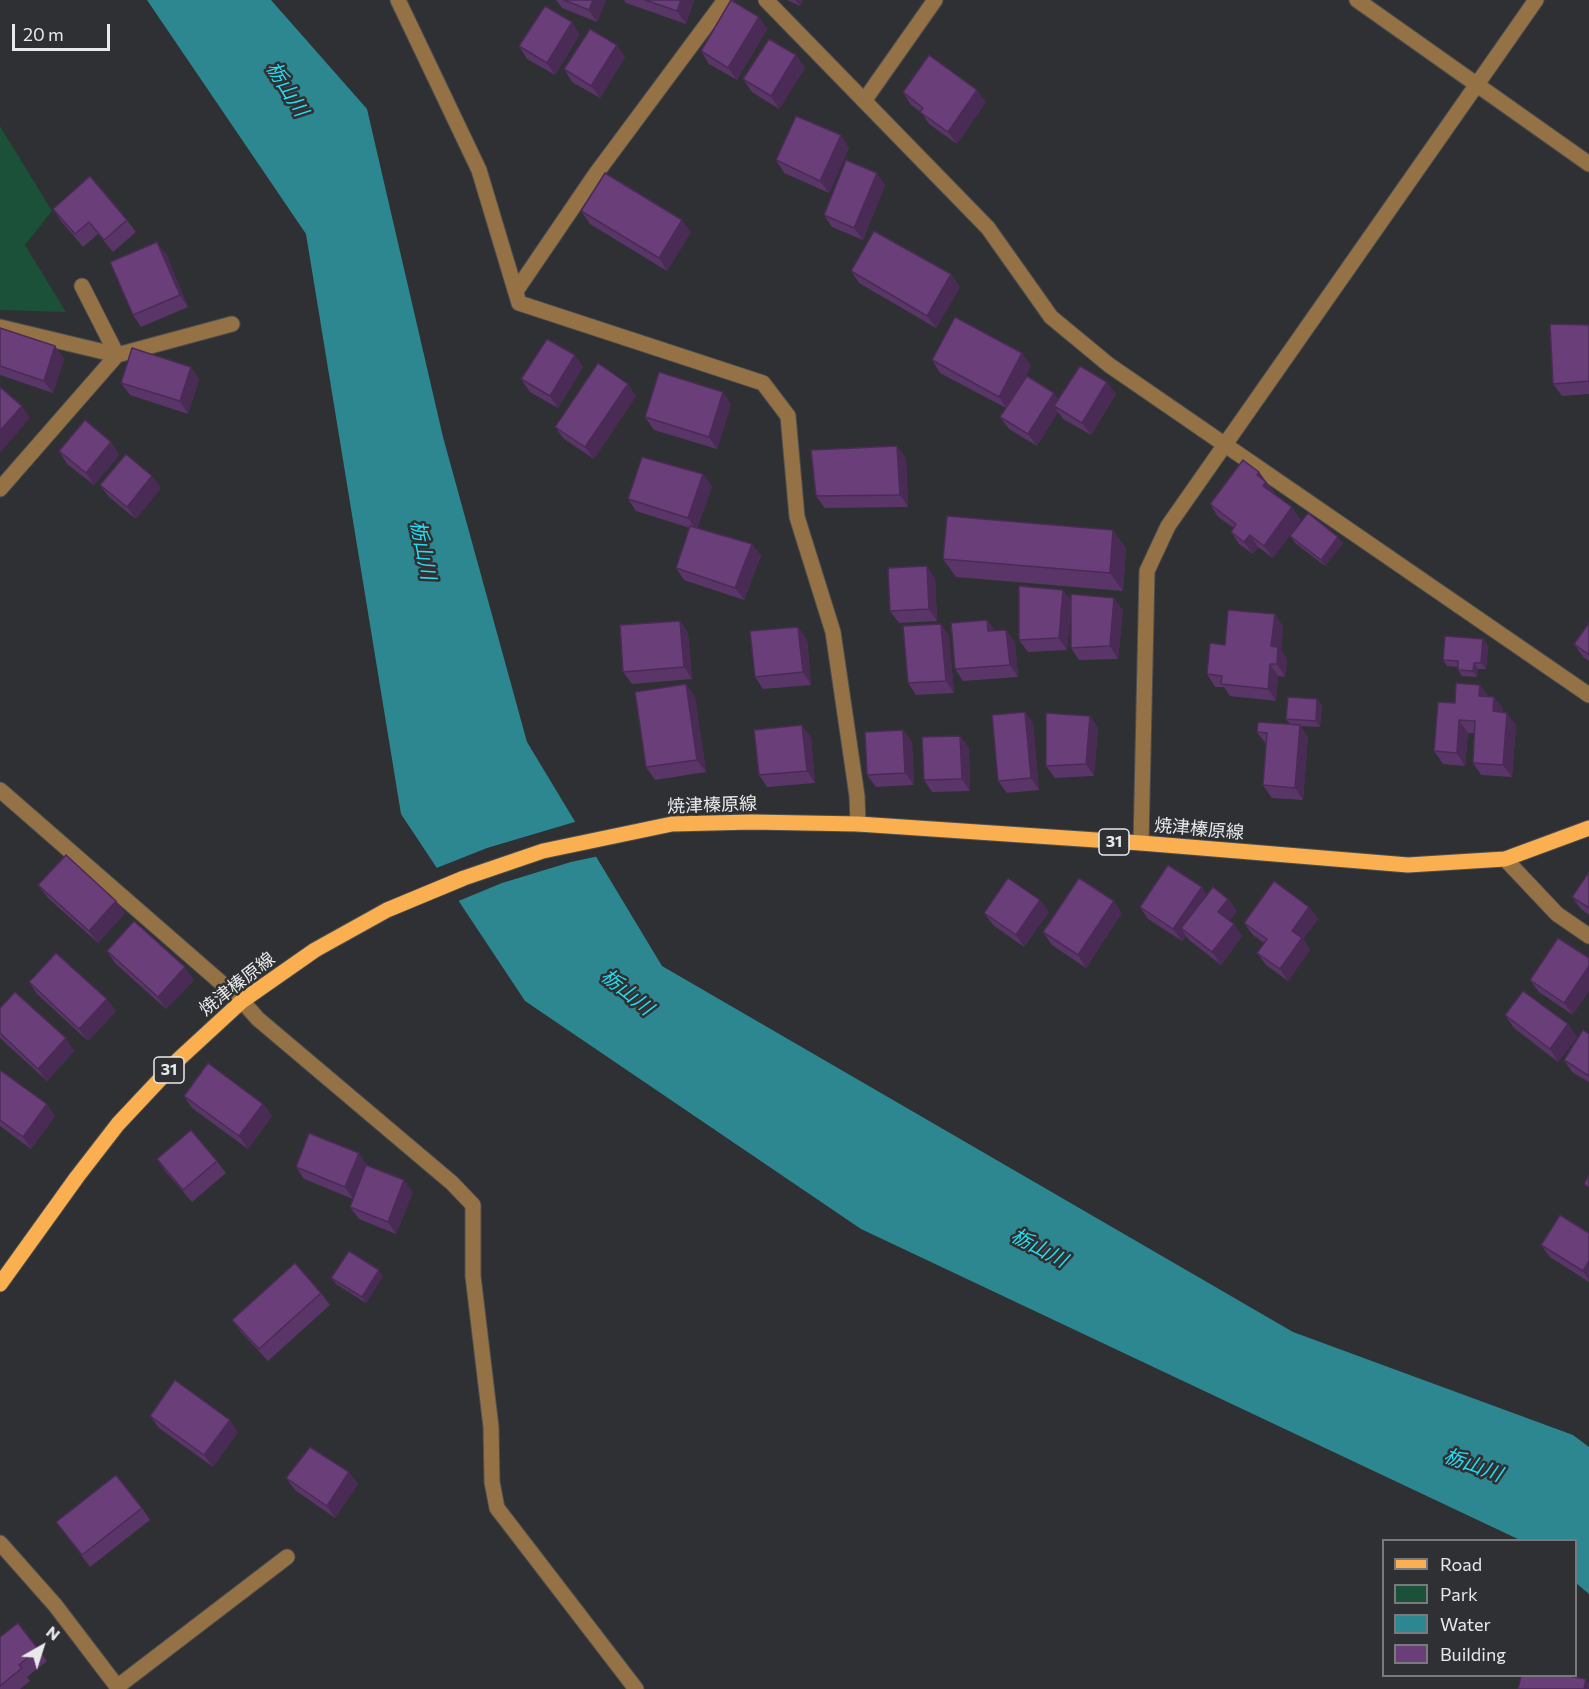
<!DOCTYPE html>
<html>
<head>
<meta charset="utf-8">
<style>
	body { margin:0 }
	#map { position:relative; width:1589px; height:1689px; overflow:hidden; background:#2e3033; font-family:Commissioner,sans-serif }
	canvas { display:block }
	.legend { position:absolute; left:1382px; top:1539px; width:195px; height:138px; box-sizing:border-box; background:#2e3033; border:2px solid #787a7d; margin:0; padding:8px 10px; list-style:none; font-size:18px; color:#e8e9eb }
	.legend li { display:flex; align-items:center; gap:12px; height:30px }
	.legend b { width:30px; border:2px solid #787a7d }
	.north { position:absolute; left:12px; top:1617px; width:60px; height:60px; -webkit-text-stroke:4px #2e3033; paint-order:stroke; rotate:39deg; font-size:16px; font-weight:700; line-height:24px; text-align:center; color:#e8e9eb }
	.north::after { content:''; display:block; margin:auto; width:21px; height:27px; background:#e8e9eb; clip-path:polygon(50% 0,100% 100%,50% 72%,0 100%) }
	.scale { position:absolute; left:12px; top:24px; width:98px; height:27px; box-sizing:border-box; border:3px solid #e8e9eb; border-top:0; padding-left:8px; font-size:18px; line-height:21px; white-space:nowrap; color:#e8e9eb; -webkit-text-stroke:4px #2e3033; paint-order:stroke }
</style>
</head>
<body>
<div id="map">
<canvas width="1589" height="1689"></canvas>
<ul class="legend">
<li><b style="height:8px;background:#faaf50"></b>Road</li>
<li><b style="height:16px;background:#1b5039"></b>Park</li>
<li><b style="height:16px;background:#2d8791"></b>Water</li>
<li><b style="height:16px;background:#693e79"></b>Building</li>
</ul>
<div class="north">N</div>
<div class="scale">20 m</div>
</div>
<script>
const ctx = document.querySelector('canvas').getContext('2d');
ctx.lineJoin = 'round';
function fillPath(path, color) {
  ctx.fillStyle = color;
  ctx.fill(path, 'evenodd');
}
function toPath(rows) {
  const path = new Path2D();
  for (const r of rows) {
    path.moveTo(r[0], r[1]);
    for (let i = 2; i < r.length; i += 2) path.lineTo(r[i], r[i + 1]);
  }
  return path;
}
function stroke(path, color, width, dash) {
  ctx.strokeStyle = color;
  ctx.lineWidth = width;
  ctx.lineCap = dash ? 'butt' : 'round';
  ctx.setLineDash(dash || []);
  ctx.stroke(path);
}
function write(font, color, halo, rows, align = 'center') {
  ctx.font = font + ' Commissioner,"Noto Sans JP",sans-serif';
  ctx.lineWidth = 5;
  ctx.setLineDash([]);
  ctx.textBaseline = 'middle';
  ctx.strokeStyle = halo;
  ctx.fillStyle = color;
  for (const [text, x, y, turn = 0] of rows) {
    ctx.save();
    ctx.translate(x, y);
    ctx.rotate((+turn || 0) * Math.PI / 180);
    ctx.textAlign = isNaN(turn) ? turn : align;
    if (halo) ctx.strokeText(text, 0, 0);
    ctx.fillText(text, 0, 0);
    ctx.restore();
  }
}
fillPath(toPath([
	[0,126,52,211,25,245,66,312,0,310]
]), '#1b5039');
fillPath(toPath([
	[147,0,271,0,367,109,443,437,527,742,662,966,1293,1332,1573,1435,1589,1447,1589,1594,1576,1583,1576,1540,1520,1540,861,1229,525,1001,401,814,306,234]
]), '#2d8791');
fillPath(toPath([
	[578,821,599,856,571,862,502,883,456,902,434,869,487,848]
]), '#2e3033');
const minor = toPath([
	[398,0,479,170,519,303,763,383,788,416,797,517,833,632,857,796,858,824],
	[766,0,988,228,1051,317,1109,365,1589,695],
	[1357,0,1589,164],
	[864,101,935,0],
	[516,291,595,175,725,0],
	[0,327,117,355,232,324],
	[0,489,117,355,82,286],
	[0,790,242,1001,258,1019,452,1183,473,1205,473,1276,491,1427,492,1482,497,1508,636,1689],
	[1141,843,1147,571,1168,526,1536,0],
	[1505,859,1557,914,1589,936],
	[0,1543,55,1605,119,1689],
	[117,1687,287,1557]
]);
const major = toPath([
	[0,1284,77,1177,118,1124,179,1059,242,1001,315,950,387,910,464,878,543,851,672,824,752,822,858,824,1141,843,1408,865,1505,859,1589,828]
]);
stroke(minor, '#4c4e50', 17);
stroke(major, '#4c4e50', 17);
stroke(minor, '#957146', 15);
stroke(major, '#faaf50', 15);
fillPath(toPath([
	[556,0,606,0,597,22,562,8],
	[624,0,694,0,686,24,626,3],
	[787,0,803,0,800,6],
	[759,17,767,29,737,80,709,64,701,51],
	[580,34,555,75,527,59,519,46],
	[796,55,805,68,779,109,752,92,743,79],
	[625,57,600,98,572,82,564,69],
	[903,92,986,102,957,144,929,124,921,112,911,105],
	[849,148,829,193,784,173,776,160],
	[885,185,863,240,832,227,824,215],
	[53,209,127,220,136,232,113,252,98,234,83,247,61,221],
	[581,211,691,232,667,271,590,224],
	[166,254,188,307,141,327,133,315],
	[851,271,951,274,960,287,936,328,859,283],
	[1589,325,1589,394,1562,396,1553,384],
	[0,328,55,346,64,359,53,393,0,375],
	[1022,353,1031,366,1017,392,1054,393,1058,400,1116,394,1091,435,1063,419,1058,412,1037,446,1009,429,1000,417,1006,408,940,373,932,360],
	[191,367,199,380,188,414,130,395,121,383],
	[583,367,558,408,530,392,521,379],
	[636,396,594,459,564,439,555,427],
	[731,404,717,449,654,430,645,417],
	[111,442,119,455,94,485,67,464,59,451],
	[906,458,908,507,825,508,816,496],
	[1259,472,1275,494,1301,520,1273,558,1258,547,1253,554,1239,544,1231,532,1234,528,1218,517,1210,504],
	[703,474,712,487,697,528,752,544,761,556,744,600,684,580,676,568,690,528,636,511,628,499],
	[152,476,161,488,136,519,109,497,100,485],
	[1290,536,1343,543,1325,566,1295,543],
	[1126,548,1123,591,956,577,943,559],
	[935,578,937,621,899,623,890,611],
	[1063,590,1071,601,1123,610,1118,659,1079,660,1071,648,1071,609,1067,650,1028,652,1019,640],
	[1275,614,1283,627,1281,650,1287,659,1285,677,1278,676,1276,701,1230,696,1224,687,1215,687,1207,674,1225,645],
	[987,620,995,631,1015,642,1018,677,963,681,955,669],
	[680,621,688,633,692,679,632,684,623,672],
	[1589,623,1589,661,1583,657,1574,644],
	[949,636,954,693,916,695,908,683],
	[807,639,811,685,763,689,755,677],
	[1483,639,1488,646,1486,669,1478,669,1477,677,1462,676,1458,670,1458,667,1447,666,1443,660],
	[686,684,695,697,706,772,655,780,646,767],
	[1480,685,1488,696,1494,697,1503,709,1502,712,1516,725,1512,777,1481,775,1473,763,1474,733,1468,733,1465,766,1443,764,1434,751,1455,703],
	[1322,705,1320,727,1300,726,1308,737,1303,800,1272,798,1263,785,1266,744,1257,732,1290,724,1286,719],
	[1025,712,1033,724,1039,790,1007,793,998,781],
	[1090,716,1098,728,1094,776,1055,778,1046,766],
	[903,730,912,742,914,785,876,787,867,775],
	[960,736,969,748,970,791,932,792,924,780],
	[811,737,815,783,767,787,759,775],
	[1589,872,1589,915,1581,909,1572,897],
	[38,885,116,901,125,913,98,943,47,897],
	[1202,887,1206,895,1228,899,1237,911,1229,921,1242,936,1221,965,1189,940,1186,936,1182,941,1148,919,1140,907],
	[1040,900,1049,912,1024,947,993,925,984,913],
	[1309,907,1318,919,1303,939,1310,950,1288,981,1266,965,1257,953,1264,943,1253,935,1244,923],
	[1122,913,1086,968,1052,945,1043,932],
	[1558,938,1573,1015,1539,992,1530,980],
	[107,951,194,980,166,1009,115,963],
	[29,982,116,1011,88,1041,37,994],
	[0,1008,74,1051,47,1081,0,1038],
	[1505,1015,1568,1024,1577,1037,1558,1062,1514,1028],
	[1589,1034,1589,1082,1572,1072,1564,1060],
	[0,1070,55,1116,31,1149,0,1126],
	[184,1096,263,1104,272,1116,248,1149,192,1108],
	[157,1159,217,1161,226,1173,192,1202,165,1171],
	[367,1165,413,1192,396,1234,359,1219,350,1207,353,1199,304,1179,296,1167],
	[1589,1233,1589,1282,1550,1257,1541,1245],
	[383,1276,366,1303,336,1284,331,1278],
	[321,1293,330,1305,268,1361,241,1332,232,1320],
	[150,1416,238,1432,213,1467,159,1428],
	[349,1472,358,1484,335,1518,295,1490,286,1478],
	[142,1508,150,1520,90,1567,56,1522],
	[0,1637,38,1649,47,1661,27,1677,30,1681,20,1689,0,1689]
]), '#5a3568');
fillPath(toPath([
	[593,0,606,0,597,22,589,10],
	[681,0,694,0,686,24,677,11],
	[795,0,803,0,800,6],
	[759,17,767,29,737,80,728,68],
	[572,22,580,34,555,75,547,63],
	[617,45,625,57,600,98,591,86],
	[796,55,805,68,779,109,771,96],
	[977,90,986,102,957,144,948,132],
	[841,135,849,148,829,193,820,181],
	[877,173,885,185,863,240,854,228],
	[682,220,691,232,667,271,659,258],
	[157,242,166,254,188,307,180,295],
	[951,274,960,287,936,328,927,316],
	[55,346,64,359,53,393,44,381],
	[1022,353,1031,366,1007,409,999,397],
	[575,355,583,367,558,408,550,396],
	[191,367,199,380,188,414,180,401],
	[1107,382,1116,394,1091,435,1082,423],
	[628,384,636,396,594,459,585,447],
	[723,392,731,404,717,449,709,437],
	[1054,393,1062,405,1054,406,1058,412,1037,446,1028,434],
	[22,406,30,418,0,453,0,431],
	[111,442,119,455,94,485,86,473],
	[897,446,906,458,908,507,900,495],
	[1259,472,1275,494,1272,498,1257,475],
	[703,474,712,487,696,530,688,518],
	[152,476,161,488,136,519,127,507],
	[1292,507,1301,520,1273,558,1264,546],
	[1113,530,1126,548,1123,591,1110,573],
	[1250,535,1258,547,1253,554,1244,542],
	[1338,537,1343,543,1325,566,1321,560],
	[752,544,761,556,744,600,735,588],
	[927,566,935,578,937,621,929,609],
	[1063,590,1071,602,1067,650,1059,638],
	[1114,598,1123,610,1118,659,1110,646],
	[1275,614,1283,627,1281,650,1287,659,1285,677,1277,664,1271,646],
	[987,620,996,632,988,631],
	[680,621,688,633,692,679,684,667],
	[941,624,949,636,954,693,946,681],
	[798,627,807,639,811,685,803,672],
	[1006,630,1015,642,1018,677,1010,665],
	[1483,639,1488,646,1486,669,1481,663],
	[1474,663,1478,669,1477,677,1473,671],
	[1270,664,1278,676,1276,701,1268,689],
	[686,684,695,697,706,772,697,760],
	[1480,685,1488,697,1479,696],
	[1494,697,1503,709,1502,724,1493,711],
	[1317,699,1322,705,1320,727,1316,721],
	[1025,712,1033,724,1039,790,1031,778],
	[1507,713,1516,725,1512,777,1503,765],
	[1090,716,1098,728,1094,776,1086,764],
	[1459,720,1468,733,1465,766,1457,753],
	[802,725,811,737,815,783,807,771],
	[1300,725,1308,737,1303,800,1295,788],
	[903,730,912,742,914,785,905,773],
	[960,736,969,748,970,791,962,779],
	[1202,887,1210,900,1181,928,1186,936,1182,941,1173,929],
	[1228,899,1237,911,1227,924,1218,912],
	[1040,900,1049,912,1024,947,1016,935],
	[116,901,125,913,98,943,89,931],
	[1114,901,1122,913,1086,968,1078,955],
	[1309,907,1318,919,1303,939,1310,950,1288,981,1280,969,1292,931],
	[1234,924,1242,936,1221,965,1212,952],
	[1589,966,1589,991,1573,1015,1564,1003],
	[185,967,194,980,166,1009,158,997],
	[107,999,116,1011,88,1041,79,1029],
	[1568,1024,1577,1037,1558,1062,1550,1049],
	[66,1038,74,1051,47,1081,38,1069],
	[47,1104,55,1116,31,1149,23,1137],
	[263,1104,272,1116,248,1149,239,1136],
	[359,1153,367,1165,353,1199,345,1187],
	[404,1180,413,1192,396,1234,388,1222],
	[1589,1261,1589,1280,1583,1271],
	[379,1270,383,1276,366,1303,362,1297],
	[230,1420,238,1432,213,1467,204,1455],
	[349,1472,358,1484,335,1518,327,1506],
	[1586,1679,1589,1684,1589,1689,1584,1689]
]), '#4a2b55');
const building = toPath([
	[564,0,593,0,589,10,564,0],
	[645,0,681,0,677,11,645,0],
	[731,0,759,17,728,68,701,51,731,0],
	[545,6,572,22,547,63,519,46,545,6],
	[590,29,617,45,591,86,564,69,590,29],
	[769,39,796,55,771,96,743,79,769,39],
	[929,55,977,90,948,132,920,112,923,108,903,92,929,55],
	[796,116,841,135,820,181,776,160,796,116],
	[846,160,877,173,854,228,824,215,846,160],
	[605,173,682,220,659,258,581,211,605,173],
	[90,176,127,220,104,240,89,222,75,234,53,209,90,176],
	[874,231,951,274,927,316,851,271,874,231],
	[157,242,180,295,133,315,110,262,157,242],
	[955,317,1022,353,999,397,932,360,955,317],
	[1550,324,1589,325,1589,381,1553,384,1550,324],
	[0,328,55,346,44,381,0,366,0,328],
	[547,339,575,355,550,396,521,379,547,339],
	[132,348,191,367,180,401,121,383,132,348],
	[598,363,628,384,585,447,555,427,598,363],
	[1080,366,1107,382,1082,423,1054,406,1080,366],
	[659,372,723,392,709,437,645,417,659,372],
	[1027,376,1054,393,1028,434,1000,417,1027,376],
	[0,387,22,406,0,431,0,387],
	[85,420,111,442,86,473,59,451,85,420],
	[897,446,900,495,816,496,811,450,897,446],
	[126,454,152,476,127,507,100,485,126,454],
	[642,457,703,474,688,518,628,499,642,457],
	[1243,460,1259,472,1257,475,1266,482,1263,486,1292,507,1264,546,1250,535,1244,542,1231,532,1236,524,1210,504,1243,460],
	[1308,513,1338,537,1321,560,1290,536,1308,513],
	[947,516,1113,530,1110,573,943,559,947,516],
	[690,526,752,544,735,588,676,568,690,526],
	[927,566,929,609,890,611,888,568,927,566],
	[1019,586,1063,590,1059,638,1019,640,1019,586],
	[1071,594,1114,598,1110,646,1071,648,1071,594],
	[1228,610,1275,614,1271,646,1278,647,1277,664,1270,664,1268,689,1221,684,1222,676,1207,674,1210,643,1225,645,1228,610],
	[987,620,988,631,1006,630,1010,665,955,669,951,623,987,620],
	[680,621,684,667,623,672,620,625,680,621],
	[1589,623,1589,655,1574,644,1589,623],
	[941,624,946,681,908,683,903,626,941,624],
	[798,627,803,672,755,677,750,631,798,627],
	[1445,636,1483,639,1481,663,1474,663,1473,671,1458,670,1458,661,1443,660,1445,636],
	[1456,683,1480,685,1479,696,1494,697,1493,711,1507,713,1503,765,1473,763,1475,721,1459,720,1457,753,1434,751,1438,702,1455,703,1456,683],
	[686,684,697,760,646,767,635,692,686,684],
	[1288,697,1317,699,1316,721,1286,719,1288,697],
	[1025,712,1031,778,998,781,992,715,1025,712],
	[1046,713,1090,716,1086,764,1046,766,1046,713],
	[1258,722,1300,725,1295,788,1263,785,1267,733,1257,732,1258,722],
	[802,725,807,771,759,775,754,730,802,725],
	[903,730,905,773,867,775,865,732,903,730],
	[960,736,962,779,924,780,922,737,960,736],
	[66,855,116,901,89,931,38,885,66,855],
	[1168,865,1202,887,1173,929,1140,907,1168,865],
	[1589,872,1589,908,1572,897,1589,872],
	[1008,878,1040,900,1016,935,984,913,1008,878],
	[1079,878,1114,901,1078,955,1043,932,1079,878],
	[1274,881,1309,907,1292,931,1302,938,1280,969,1257,953,1267,939,1244,923,1274,881],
	[1213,887,1228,899,1218,912,1234,924,1212,952,1181,928,1213,887],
	[134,921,185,967,158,997,107,951,134,921],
	[1558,938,1589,958,1589,966,1564,1003,1530,980,1558,938],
	[56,953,107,999,79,1029,29,982,56,953],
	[1523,991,1568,1024,1550,1049,1505,1015,1523,991],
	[15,992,66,1038,38,1069,0,1033,0,1008,15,992],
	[1583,1030,1589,1034,1589,1076,1564,1060,1583,1030],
	[208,1063,263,1104,239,1136,184,1096,208,1063],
	[0,1070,47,1104,23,1137,0,1120,0,1070],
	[191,1130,217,1161,183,1190,157,1159,191,1130],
	[309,1133,359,1153,345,1187,296,1167,309,1133],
	[366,1165,404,1180,388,1222,350,1207,366,1165],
	[1589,1175,1589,1187,1584,1184,1589,1175],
	[1560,1215,1589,1233,1589,1261,1583,1271,1541,1245,1560,1215],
	[349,1251,379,1270,362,1297,331,1278,349,1251],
	[295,1263,321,1293,259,1349,232,1320,295,1263],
	[175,1380,230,1420,204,1455,150,1416,175,1380],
	[310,1447,349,1472,327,1506,286,1478,310,1447],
	[116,1475,142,1508,82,1555,56,1522,116,1475],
	[18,1623,38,1649,19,1665,22,1668,0,1686,0,1637,18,1623],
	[1521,1676,1569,1676,1586,1679,1584,1689,1518,1689,1521,1676]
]);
fillPath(building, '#693e79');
stroke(building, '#4a2b55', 1.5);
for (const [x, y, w] of [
	[1114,842,30],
	[169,1070,30]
]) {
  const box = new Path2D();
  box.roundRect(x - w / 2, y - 13, w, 26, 4.5);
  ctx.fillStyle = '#2e3033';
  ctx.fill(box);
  stroke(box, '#e8e9eb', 1.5);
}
write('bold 16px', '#e8e9eb', null, [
	["31",1114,842],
	["31",169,1070]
]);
write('18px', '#e8e9eb', '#2e3033', [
	["焼津榛原線",712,805,-2],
	["焼津榛原線",1199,829,5],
	["焼津榛原線",237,984,-38]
]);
write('italic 20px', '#27dcef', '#2e3033', [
	["栃山川",287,89,58],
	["栃山川",423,550,79],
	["栃山川",627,992,39],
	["栃山川",1039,1248,28],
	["栃山川",1473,1465,20]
]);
</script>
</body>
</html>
